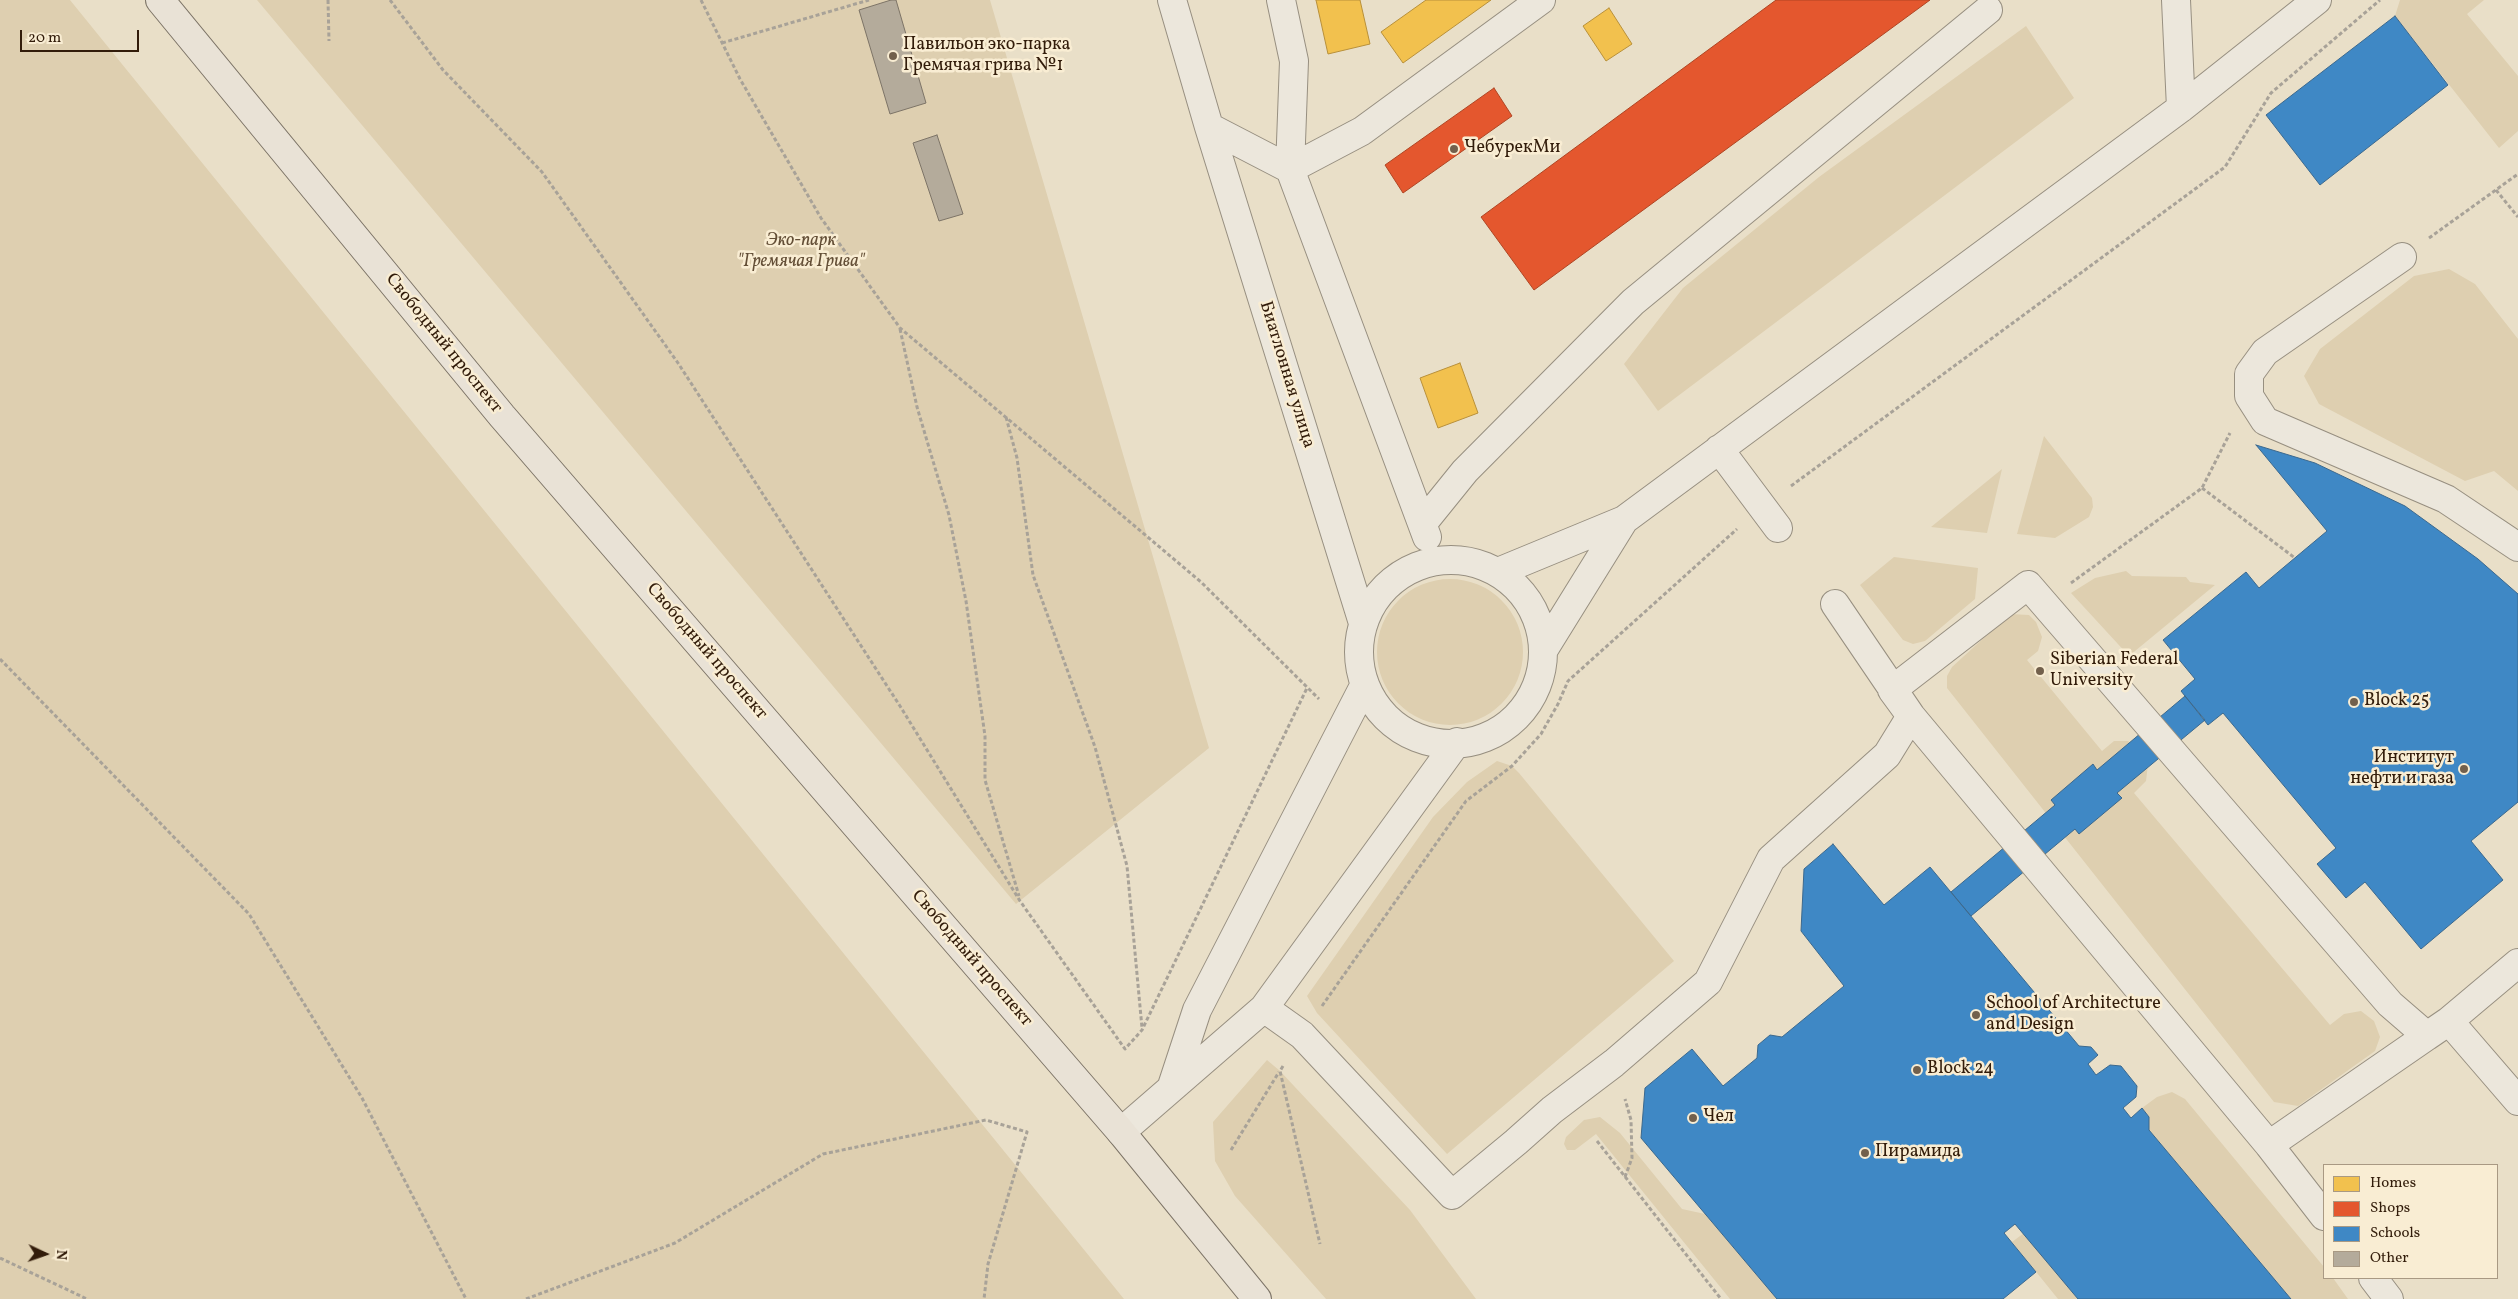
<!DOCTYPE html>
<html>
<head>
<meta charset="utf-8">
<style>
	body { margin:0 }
	#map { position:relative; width:2518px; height:1299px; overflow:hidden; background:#e9dfc8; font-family:Vollkorn,serif }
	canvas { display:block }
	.legend { position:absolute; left:2323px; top:1164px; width:175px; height:115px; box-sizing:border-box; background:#f9edd3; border:1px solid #a99983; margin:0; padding:6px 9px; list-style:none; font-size:15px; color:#321c0a }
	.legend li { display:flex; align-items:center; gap:10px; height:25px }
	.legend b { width:25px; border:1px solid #a99983 }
	.north { position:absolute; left:20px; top:1229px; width:50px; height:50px; -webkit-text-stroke:4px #f9edd3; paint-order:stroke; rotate:93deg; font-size:14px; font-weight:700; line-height:20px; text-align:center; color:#321c0a }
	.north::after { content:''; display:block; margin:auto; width:18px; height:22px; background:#321c0a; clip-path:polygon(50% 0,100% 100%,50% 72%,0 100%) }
	.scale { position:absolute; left:20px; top:30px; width:119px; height:22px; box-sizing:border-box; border:2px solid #321c0a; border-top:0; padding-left:6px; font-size:15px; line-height:18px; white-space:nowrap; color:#321c0a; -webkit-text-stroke:4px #f9edd3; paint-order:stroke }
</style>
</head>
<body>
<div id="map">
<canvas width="2518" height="1299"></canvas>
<ul class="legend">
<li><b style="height:14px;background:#f2c14e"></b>Homes</li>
<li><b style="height:14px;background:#e4572e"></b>Shops</li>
<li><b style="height:14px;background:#3f88c5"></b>Schools</li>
<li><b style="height:14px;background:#b4ab9b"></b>Other</li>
</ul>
<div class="north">N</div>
<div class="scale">20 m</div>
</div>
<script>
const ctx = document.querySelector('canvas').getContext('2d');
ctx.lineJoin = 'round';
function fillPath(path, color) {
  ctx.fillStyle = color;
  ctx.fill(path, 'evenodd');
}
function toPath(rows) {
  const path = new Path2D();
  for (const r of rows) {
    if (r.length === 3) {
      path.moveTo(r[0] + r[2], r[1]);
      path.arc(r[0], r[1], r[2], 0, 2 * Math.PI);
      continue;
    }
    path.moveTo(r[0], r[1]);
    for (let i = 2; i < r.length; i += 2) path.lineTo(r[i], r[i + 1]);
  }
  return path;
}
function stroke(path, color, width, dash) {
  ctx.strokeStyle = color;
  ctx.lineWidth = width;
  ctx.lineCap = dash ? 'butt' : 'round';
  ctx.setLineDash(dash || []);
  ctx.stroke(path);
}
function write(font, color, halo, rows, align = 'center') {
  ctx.font = font + ' Vollkorn,serif';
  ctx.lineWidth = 5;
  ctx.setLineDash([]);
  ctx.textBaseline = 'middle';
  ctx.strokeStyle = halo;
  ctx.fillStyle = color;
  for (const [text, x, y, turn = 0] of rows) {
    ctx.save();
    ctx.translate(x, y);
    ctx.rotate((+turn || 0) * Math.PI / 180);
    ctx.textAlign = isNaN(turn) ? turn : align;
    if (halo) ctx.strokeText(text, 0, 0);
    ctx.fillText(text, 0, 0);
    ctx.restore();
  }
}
fillPath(toPath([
	[0,0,70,0,1124,1299,0,1299],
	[257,0,990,0,1209,748,1016,904],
	[2400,0,2484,0,2467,14,2518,76,2518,131,2499,148,2395,16],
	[2026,26,2074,98,1658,411,1624,364,1683,288,1819,177],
	[2449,269,2475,284,2518,339,2518,491,2494,471,2465,481,2319,404,2304,376,2320,349,2414,276],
	[2044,436,2092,498,2093,507,2089,517,2055,538,2017,534],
	[2002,469,1987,533,1931,527],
	[1894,557,1978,568,1975,599,1925,641,1913,644,1903,640,1860,585],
	[2126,571,2132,576,2186,577,2190,582,2215,585,2129,656,2071,593,2095,578],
	[1450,652,73],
	[2010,614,2029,615,2036,622,2042,637,2038,651,2027,660,2102,751,2114,741,2128,741,2142,751,2148,764,2146,781,2134,793,2330,1025,2344,1014,2361,1011,2374,1021,2380,1037,2375,1051,2298,1106,2274,1102,1947,688,1947,676,1952,667],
	[1497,761,1512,766,1519,773,1674,961,1447,1154,1317,1013,1307,996,1433,817,1467,782],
	[1267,1060,1280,1071,1410,1210,1476,1299,1326,1299,1235,1196,1215,1161,1213,1122],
	[2172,1092,2185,1099,2324,1267,2324,1278,2333,1278,2348,1299,2291,1299,2149,1130,2149,1117,2142,1108,2157,1097],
	[1600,1117,1620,1133,1682,1209,1705,1214,1777,1299,1730,1299,1596,1134,1575,1150,1567,1150,1564,1144,1566,1137,1584,1120],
	[2024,1233,2078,1299,2058,1299,2012,1242]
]), '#decfb0');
const homes = toPath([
	[1316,0,1360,0,1370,44,1328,54,1316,0],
	[1426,0,1491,0,1403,63,1381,32,1426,0],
	[1609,8,1632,44,1606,61,1583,26,1609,8],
	[1460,363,1478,413,1438,428,1420,378,1460,363]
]);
fillPath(homes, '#f2c14e');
stroke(homes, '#b8903a', 1);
const shops = toPath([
	[1776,0,1930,0,1534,290,1481,217,1776,0],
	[1494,88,1512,116,1403,193,1385,165,1494,88]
]);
fillPath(shops, '#e4572e');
stroke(shops, '#af4523', 1);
const schools = toPath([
	[2395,16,2448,85,2320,185,2266,115,2395,16],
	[2256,445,2315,463,2405,506,2478,559,2518,594,2518,802,2471,841,2503,880,2421,949,2365,882,2346,898,2317,864,2336,848,2223,713,2208,725,2181,691,2195,679,2163,640,2246,572,2259,588,2327,531,2256,445],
	[2185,696,2205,720,2117,793,2122,798,2079,834,2075,829,1971,916,1951,892,2055,805,2051,800,2093,764,2097,770,2185,696],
	[1833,844,1884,905,1930,867,2079,1046,2091,1047,2098,1055,2088,1064,2096,1075,2110,1065,2121,1066,2137,1086,2136,1097,2123,1108,2131,1118,2142,1108,2149,1117,2149,1130,2291,1299,2078,1299,2015,1224,2004,1233,2036,1272,2003,1299,1777,1299,1641,1138,1645,1088,1692,1049,1723,1086,1757,1058,1758,1045,1770,1035,1782,1037,1844,986,1801,931,1804,869,1833,844]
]);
fillPath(schools, '#3f88c5');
stroke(schools, '#3b688d', 1);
const building = toPath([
	[891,0,896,0,926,103,890,114,859,10,891,0],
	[937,135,963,214,939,221,913,143,937,135]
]);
fillPath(building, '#b4ab9b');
stroke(building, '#7d7467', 1);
const minor = toPath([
	[1172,0,1209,127,1363,623],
	[1281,0,1294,61,1290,169],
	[2176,0,2181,108],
	[1209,127,1290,169,1427,537],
	[1290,169,1362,131,1541,0],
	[2402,257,2265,352,2249,374,2249,396,2265,421,2446,499,2518,547],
	[1719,449,1778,528],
	[1624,520,2181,108,2317,0],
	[1423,523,1465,471,1633,302,1988,10],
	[1451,652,92],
	[1498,572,1624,520,1544,649],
	[1835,604,1911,716,2269,1145],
	[1264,1008,1302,1035,1452,1195,1516,1142,1552,1110,1614,1063,1708,982,1771,859,1887,755,1911,716,1892,690,2028,585,2390,1004,2427,1036,2269,1145,2324,1216],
	[2449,1021,2518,1101],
	[2427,1036,2449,1021,2518,963],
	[1172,1086,1197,1010,1364,686],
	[1121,1132,1264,1008,1457,742],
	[2373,1278,2389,1299]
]);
const major = toPath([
	[160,0,502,416,1121,1132,1257,1299]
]);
stroke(minor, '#978f80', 30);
stroke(major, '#7d7467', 30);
stroke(toPath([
	[328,0,329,41],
	[390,0,443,70,542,172,678,363,900,706,1020,901,1125,1049,1142,1030,1307,688],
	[701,0,740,79,821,218,900,328,1201,582,1319,699],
	[722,43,869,0],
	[2496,190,2518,217],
	[2429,238,2518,174],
	[900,329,917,407,949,515,966,601,985,736,985,780,1019,896],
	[1006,417,1017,458,1033,575,1095,747,1127,866,1142,1028],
	[1791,486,2225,167,2271,93,2380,0],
	[2202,488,2295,558],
	[2071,583,2202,488,2230,433],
	[0,659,249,914,362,1098,466,1299],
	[1322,1006,1466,801,1512,766,1541,734,1558,704,1568,681,1737,529],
	[1283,1066,1280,1071,1320,1244],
	[1597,1141,1721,1299],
	[1231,1150,1279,1072],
	[1625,1177,1632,1158,1631,1120,1625,1099],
	[0,1258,87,1299],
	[526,1299,675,1243,823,1154,986,1120,1027,1132,988,1264,984,1299]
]), '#a8a298', 3, [4, 2.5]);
stroke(minor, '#ece7dc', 28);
stroke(major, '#e9e2d6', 28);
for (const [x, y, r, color] of [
	[893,56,5,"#72604c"],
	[1454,149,5,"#72604c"],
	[2040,671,5,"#72604c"],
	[2354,702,5,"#72604c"],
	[2464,769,5,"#72604c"],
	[1976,1015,5,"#72604c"],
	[1917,1070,5,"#72604c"],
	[1693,1118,5,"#72604c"],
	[1865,1153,5,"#72604c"]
]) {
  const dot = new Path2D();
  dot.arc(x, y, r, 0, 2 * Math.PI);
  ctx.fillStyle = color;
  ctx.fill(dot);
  stroke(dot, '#f9edd3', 2);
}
write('18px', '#321c0a', '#f9edd3', [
	["Павильон эко-парка",903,46],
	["Гремячая грива №1",903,67],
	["ЧебурекМи",1464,149],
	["Siberian Federal",2050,661],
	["University",2050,682],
	["Block 25",2364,702],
	["Институт",2454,759,"right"],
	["нефти и газа",2454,780,"right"],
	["School of Architecture",1986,1005],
	["and Design",1986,1026],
	["Block 24",1927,1070],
	["Чел",1703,1118],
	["Пирамида",1875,1153]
], 'left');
write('italic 18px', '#634e36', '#f9edd3', [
	["Эко-парк",801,242],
	["\"Гремячая Грива\"",801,263]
]);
write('18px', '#321c0a', '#f9edd3', [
	["Свободный проспект",443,344,51],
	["Биатлонная улица",1286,375,73],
	["Свободный проспект",706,652,49],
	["Свободный проспект",971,959,49]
]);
</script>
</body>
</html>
